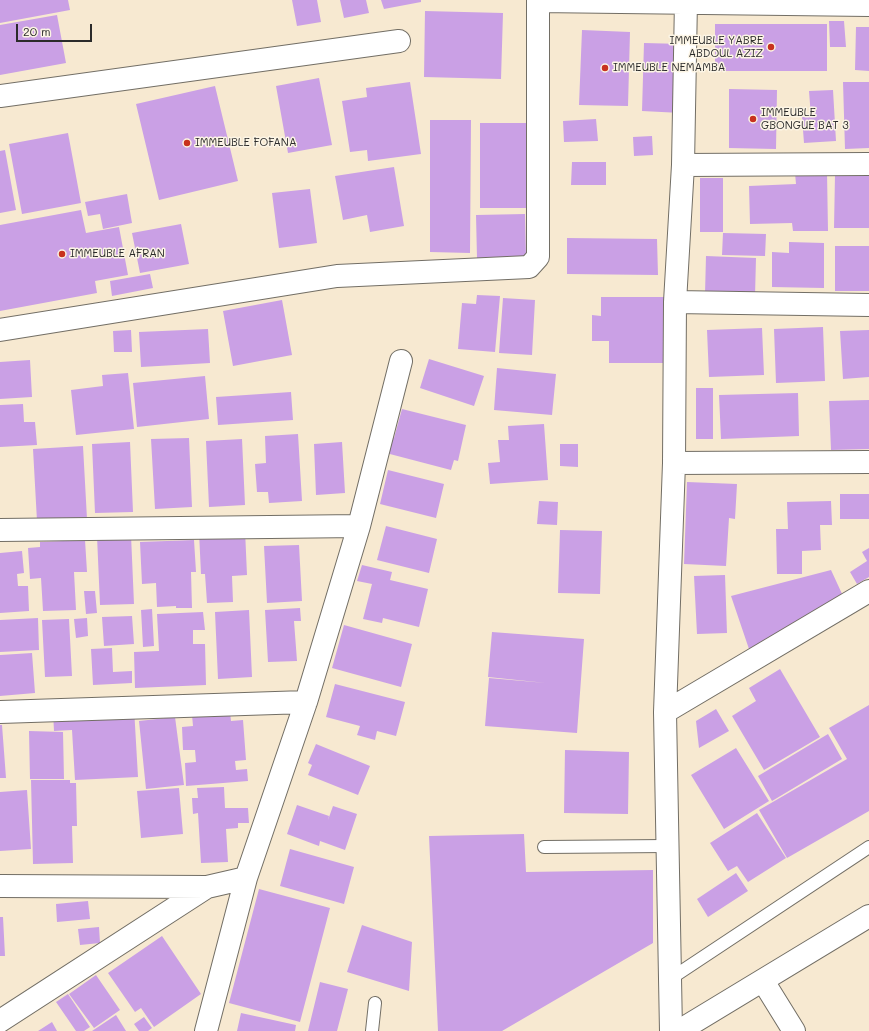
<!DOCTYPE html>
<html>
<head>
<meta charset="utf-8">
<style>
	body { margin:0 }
	#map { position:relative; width:869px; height:1031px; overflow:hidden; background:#f7e9d1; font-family:Mali,sans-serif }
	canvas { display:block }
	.scale { position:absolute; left:16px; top:24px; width:76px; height:18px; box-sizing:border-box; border:2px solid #2b2b2b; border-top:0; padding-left:5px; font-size:12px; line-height:14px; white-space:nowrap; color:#2b2b2b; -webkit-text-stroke:3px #fcf5e5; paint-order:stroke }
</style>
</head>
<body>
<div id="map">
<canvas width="869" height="1031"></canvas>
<div class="scale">20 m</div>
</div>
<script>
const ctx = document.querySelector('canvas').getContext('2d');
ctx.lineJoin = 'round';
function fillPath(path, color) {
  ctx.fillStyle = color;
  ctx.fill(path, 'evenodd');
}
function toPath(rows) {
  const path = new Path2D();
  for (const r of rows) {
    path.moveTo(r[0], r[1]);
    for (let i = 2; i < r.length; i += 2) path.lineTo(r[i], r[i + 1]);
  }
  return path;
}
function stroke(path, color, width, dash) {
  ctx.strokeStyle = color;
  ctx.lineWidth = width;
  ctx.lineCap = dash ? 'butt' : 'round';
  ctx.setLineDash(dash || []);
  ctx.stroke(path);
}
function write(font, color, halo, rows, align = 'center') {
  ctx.font = font + ' Mali,sans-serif';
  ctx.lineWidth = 3;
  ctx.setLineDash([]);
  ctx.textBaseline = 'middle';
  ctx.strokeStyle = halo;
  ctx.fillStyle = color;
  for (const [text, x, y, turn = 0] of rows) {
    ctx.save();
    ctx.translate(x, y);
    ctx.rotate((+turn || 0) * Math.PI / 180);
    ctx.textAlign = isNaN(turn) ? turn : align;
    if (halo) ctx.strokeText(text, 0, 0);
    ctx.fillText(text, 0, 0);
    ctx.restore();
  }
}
fillPath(toPath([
	[0,0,68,0,70,10,0,23],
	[292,0,317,0,321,22,297,26],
	[340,0,366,0,369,13,344,18],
	[381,0,421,0,421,2,384,9],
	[425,11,503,13,501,79,424,77],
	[57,15,66,63,0,75,0,25],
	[829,21,844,21,846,47,830,47],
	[715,24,827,24,827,71,715,71],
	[856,27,869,27,869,71,855,70],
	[582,30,630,32,628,106,579,105],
	[644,43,683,44,681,113,642,111],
	[319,78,332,145,288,153,276,86],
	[410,82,421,154,368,161,367,150,350,152,342,101,367,97,366,88],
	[843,82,869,82,869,148,845,149],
	[215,86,238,181,159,200,136,104],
	[729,89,777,90,776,149,729,148],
	[833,90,836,141,804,143,802,117,811,117,809,91],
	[596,119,598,141,564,142,563,121],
	[430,120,471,120,470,253,430,252],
	[480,123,526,123,527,208,480,208],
	[68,133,81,203,22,214,9,144],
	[652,136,653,155,634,156,633,137],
	[5,150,16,210,0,213,0,151],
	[572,162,606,162,606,185,571,185],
	[394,167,404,226,370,232,367,215,343,220,335,176],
	[827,172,828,231,793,231,792,223,750,224,749,186,796,184,795,173],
	[835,175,869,175,869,228,834,228],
	[700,178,723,178,723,232,700,232],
	[310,189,317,243,279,248,272,193],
	[127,194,132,223,103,229,100,214,88,216,85,202],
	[81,210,86,233,119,227,128,275,95,281,97,293,0,311,0,225],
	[525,214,526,257,477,258,476,215],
	[181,224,189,264,140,273,132,233],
	[723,233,766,234,765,256,722,255],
	[567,238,657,239,658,275,567,274],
	[789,242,824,243,824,288,772,287,772,252,789,253],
	[835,246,869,246,869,291,835,291],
	[706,256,756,258,755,296,705,294],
	[150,274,153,288,112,296,110,281],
	[477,295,500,296,495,352,458,349,462,303,476,304],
	[601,297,672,297,671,317,663,316,663,363,609,363,609,341,592,341,592,315,601,316],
	[503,298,535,300,532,355,499,353],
	[282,300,292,355,233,366,223,311],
	[823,327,825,381,776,383,774,329],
	[762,328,764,375,709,377,707,330],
	[208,329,210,363,141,367,139,332],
	[131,330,132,352,114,352,113,331],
	[869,330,869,377,843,379,840,331],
	[429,359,484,376,474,406,420,388],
	[30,360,32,397,0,399,0,362],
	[497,368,556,374,552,415,494,410],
	[128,373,134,429,76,435,71,390,103,386,102,375],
	[205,376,209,419,137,427,133,383],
	[696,388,713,388,713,439,696,439],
	[291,392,293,420,218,425,216,397],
	[798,393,799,436,721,439,719,395],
	[869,400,869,449,831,450,829,401],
	[23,404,24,422,35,422,37,445,0,447,0,405],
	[402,409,466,425,458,461,454,460,451,470,386,453,389,437,394,438],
	[544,424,548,480,490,484,488,463,500,462,498,440,509,440,508,426],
	[298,434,302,501,269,503,268,492,257,492,255,464,266,463,265,436],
	[189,438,192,507,155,509,151,439],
	[242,439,245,505,209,507,206,441],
	[130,442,133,512,95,513,92,444],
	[342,442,345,493,316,495,314,444],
	[560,444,578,444,578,467,560,466],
	[83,446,87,519,37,521,33,449],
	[388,470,444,484,436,518,380,504],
	[687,482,737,484,735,519,729,518,726,566,684,564],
	[840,494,869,494,869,519,840,519],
	[539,501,558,502,557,525,537,524],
	[831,501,832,525,820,525,821,550,802,551,802,574,777,574,776,529,788,529,787,502],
	[386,526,437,539,429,573,377,560],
	[245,530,247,575,232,576,233,602,207,603,205,574,201,574,199,532],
	[560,530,602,531,600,594,558,593],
	[131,535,134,604,100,605,97,536],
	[85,540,87,572,74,572,76,610,43,611,41,578,30,579,28,548,40,547,40,542],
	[194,540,196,572,191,572,192,608,176,608,176,606,157,607,156,583,142,584,140,542],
	[299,545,302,601,267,603,264,546],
	[869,548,869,577,857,584,850,572,867,561,862,552],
	[22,551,24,573,17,574,18,586,28,586,29,611,0,613,0,553],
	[362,565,392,572,390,580,428,589,419,627,383,618,382,623,363,619,372,584,357,581],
	[831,570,843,596,749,649,731,596],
	[725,575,727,633,697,634,694,576],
	[84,591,95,591,97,613,86,614],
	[300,608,301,621,294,621,297,661,268,662,265,610],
	[152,609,154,646,143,647,141,610],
	[249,610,252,677,218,679,215,612],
	[203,612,205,630,193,630,193,644,205,644,206,685,135,688,134,652,159,651,157,614],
	[132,616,134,644,104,646,102,617],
	[38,618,39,650,0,652,0,620],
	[87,618,88,636,76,638,74,619],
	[69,619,72,676,45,677,42,620],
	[344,625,412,644,401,687,332,668],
	[492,632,584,639,577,733,485,726,489,678,546,683,488,677],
	[112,648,113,672,132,671,132,683,93,685,91,649],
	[32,653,35,693,0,696,0,655],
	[780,669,820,737,764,770,732,716,756,701,749,688],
	[335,684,405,702,396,736,377,731,375,740,357,735,360,726,326,717],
	[869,705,869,811,787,858,759,810,847,759,829,728],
	[134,708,138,777,75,780,72,730,54,731,53,712],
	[716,709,729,731,699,748,696,721],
	[230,712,231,721,243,720,246,760,235,761,236,770,247,769,248,781,186,786,185,763,196,762,195,750,183,750,182,727,193,726,192,715],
	[175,717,184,785,146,789,139,721],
	[0,725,2,725,6,778,0,778],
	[29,731,63,732,64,779,30,779],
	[828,734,842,759,772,801,758,776],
	[316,744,370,766,358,795,308,775,312,765,308,763],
	[736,748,769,801,724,829,691,775],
	[565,750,629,752,628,814,564,813],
	[31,780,70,780,70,783,76,783,77,826,72,826,73,863,33,864],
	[224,787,225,808,248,808,249,823,238,823,238,828,226,829,228,862,201,863,198,813,193,814,192,798,198,798,197,788],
	[179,788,183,834,141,838,137,791],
	[27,790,31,849,0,851,0,792],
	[297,805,329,816,328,820,333,806,357,814,345,850,320,841,319,846,287,834],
	[757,813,786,858,748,882,737,866,728,871,710,843],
	[524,834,526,872,653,870,653,943,502,1031,438,1031,429,836],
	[290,849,354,867,344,904,280,886],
	[736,873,748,891,708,917,697,899],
	[259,889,330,908,300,1022,229,1003],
	[88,901,90,919,57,922,56,904],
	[0,917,3,917,5,956,0,956],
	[362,925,412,942,409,991,347,972],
	[99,927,100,943,80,945,78,929],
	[162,936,201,994,154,1027,141,1008,135,1012,108,973],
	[96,975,120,1010,94,1028,69,994],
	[320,982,348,989,337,1031,308,1031],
	[68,994,90,1027,84,1031,76,1031,56,1002],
	[241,1013,296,1025,295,1031,237,1031],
	[116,1015,126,1031,92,1031],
	[144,1017,152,1028,148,1031,139,1031,134,1024],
	[52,1022,57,1031,38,1031]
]), '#caa0e5');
const service = toPath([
	[544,847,667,846],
	[670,979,869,847],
	[372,1031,375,1003]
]);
const minor = toPath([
	[538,1,869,5],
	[0,96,399,41],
	[683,165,869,164],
	[675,302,869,305],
	[0,330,337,276,529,267,538,257,538,0],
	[674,463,869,462],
	[0,530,359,526],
	[0,712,306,702],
	[665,712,869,591],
	[0,886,207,887],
	[763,981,794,1031],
	[0,1021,207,887,246,878],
	[206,1031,246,878,306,702,359,526,401,361],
	[671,1031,665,712,674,463,675,302,683,165,686,0]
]);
const secondary = toPath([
	[679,1031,869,916]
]);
stroke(service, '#726e65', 14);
stroke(minor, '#726e65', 24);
stroke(secondary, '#726e65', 24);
stroke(service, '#fff', 12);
stroke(minor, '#fff', 22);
stroke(secondary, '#fff', 22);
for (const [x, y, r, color] of [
	[771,47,4,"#c8321e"],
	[605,68,4,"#c8321e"],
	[753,119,4,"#c8321e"],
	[187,143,4,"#c8321e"],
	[62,254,4,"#c8321e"]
]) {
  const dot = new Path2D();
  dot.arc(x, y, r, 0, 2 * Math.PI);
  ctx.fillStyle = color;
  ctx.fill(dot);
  stroke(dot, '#fcf5e5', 1.5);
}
write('11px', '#2b2b2b', '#fcf5e5', [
	["IMMEUBLE YABRE",763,41,"right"],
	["ABDOUL AZIZ",763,54,"right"],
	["IMMEUBLE NEMAMBA",613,68],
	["IMMEUBLE",761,113],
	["GBONGUE BAT 3",761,126],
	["IMMEUBLE FOFANA",195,143],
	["IMMEUBLE AFRAN",70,254]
], 'left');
</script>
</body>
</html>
